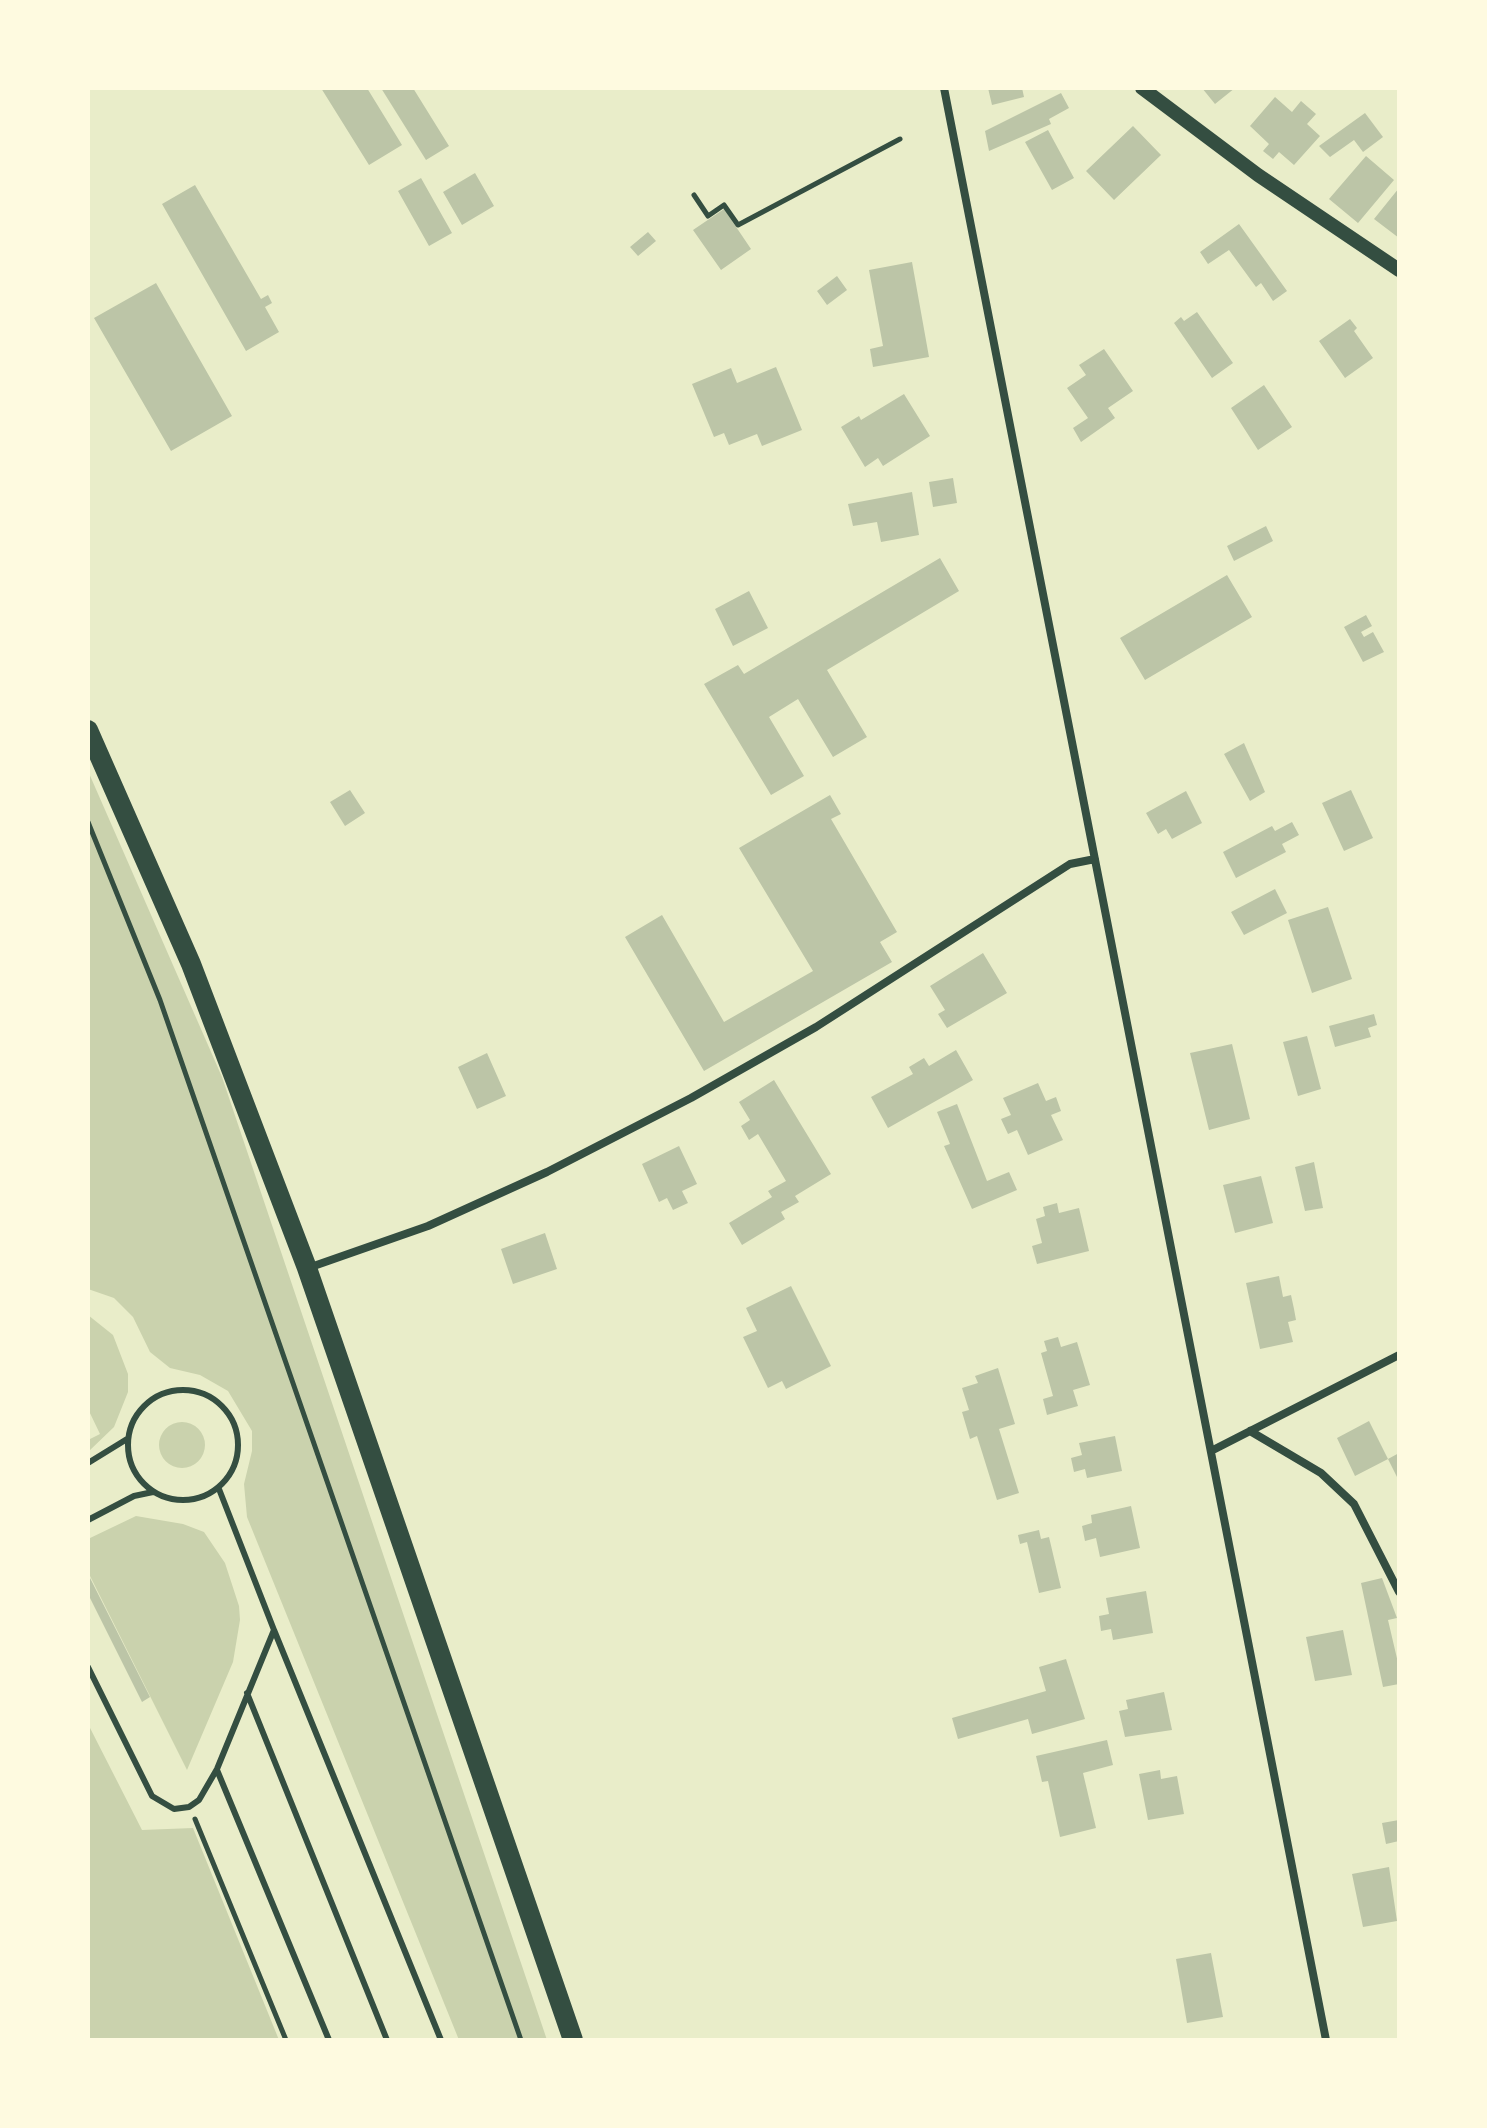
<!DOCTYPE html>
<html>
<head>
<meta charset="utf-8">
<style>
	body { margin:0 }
	#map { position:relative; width:1487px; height:2128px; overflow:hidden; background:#e9edc9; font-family:"Noto Serif",serif }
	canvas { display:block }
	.frame { position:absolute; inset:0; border:90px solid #fefae0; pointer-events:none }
</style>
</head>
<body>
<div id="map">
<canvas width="1487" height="2128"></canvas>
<div class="frame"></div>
</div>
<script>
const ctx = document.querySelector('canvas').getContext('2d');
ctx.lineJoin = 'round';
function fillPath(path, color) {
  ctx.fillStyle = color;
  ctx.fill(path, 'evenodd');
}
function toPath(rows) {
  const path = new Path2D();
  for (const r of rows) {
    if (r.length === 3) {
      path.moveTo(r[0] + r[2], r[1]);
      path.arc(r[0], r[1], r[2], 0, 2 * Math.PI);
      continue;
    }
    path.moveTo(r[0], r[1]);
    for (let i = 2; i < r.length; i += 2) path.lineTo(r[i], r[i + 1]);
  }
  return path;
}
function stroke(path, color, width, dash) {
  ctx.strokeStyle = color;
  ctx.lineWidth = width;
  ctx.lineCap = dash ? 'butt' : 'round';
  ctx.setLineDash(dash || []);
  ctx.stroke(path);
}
fillPath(toPath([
	[88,771,222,1077,547,2040,459,2040,247,1517,244,1484,252,1451,252,1431,228,1391,200,1375,170,1368,150,1352,133,1317,114,1298,88,1289],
	[88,1315,113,1335,128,1374,128,1392,114,1427,88,1452,88,1440,100,1434,88,1409],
	[182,1445,23],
	[136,1516,183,1524,204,1532,225,1563,239,1606,240,1620,233,1662,187,1770,88,1572,88,1539],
	[88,1724,142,1830,193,1828,279,2040,88,2040]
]), '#cad2ad');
fillPath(toPath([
	[321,88,367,88,402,145,369,165],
	[381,88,413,88,449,146,426,160],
	[988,88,1022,88,1024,97,992,105],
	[1202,88,1235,88,1215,104],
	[1061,93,1069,108,1049,119,1051,124,989,151,985,131],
	[1275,97,1292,112,1301,101,1316,114,1307,124,1320,136,1294,165,1279,152,1273,159,1263,151,1269,144,1250,126],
	[1365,113,1383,137,1363,152,1354,140,1330,157,1319,146],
	[1133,126,1161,155,1114,200,1086,171],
	[1048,130,1074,178,1052,190,1025,142],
	[1366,156,1394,180,1358,223,1329,199],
	[475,173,494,206,462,225,443,192],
	[421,178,452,233,429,246,398,191],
	[195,185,261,299,268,295,272,303,265,307,279,332,246,351,162,204],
	[1399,188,1399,238,1374,219],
	[724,209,751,249,721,270,693,230],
	[1239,224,1287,291,1273,301,1261,283,1256,287,1229,250,1208,264,1200,252],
	[648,232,656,241,638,256,630,247],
	[912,262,929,357,873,367,870,349,883,346,869,270],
	[837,276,847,290,827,305,817,291],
	[156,283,232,416,171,451,94,318],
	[1197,312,1233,363,1212,378,1174,323,1181,317,1184,321],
	[1350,319,1357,328,1354,331,1373,358,1345,378,1319,341],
	[1104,349,1133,391,1108,408,1115,418,1081,442,1073,428,1088,418,1067,388,1086,375,1079,365],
	[776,367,802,430,762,446,757,434,729,445,724,433,714,437,692,384,731,368,737,383],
	[1264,385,1292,427,1258,450,1231,408],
	[904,394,930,436,883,466,878,458,865,467,841,427,859,416,861,420],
	[953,478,957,503,933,507,929,482],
	[912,492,919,535,881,542,877,522,853,526,848,504],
	[1266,526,1273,541,1234,561,1227,546],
	[940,558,959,591,827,670,867,737,833,757,798,699,769,717,804,776,771,795,704,684,738,665,744,674],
	[1227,575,1252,617,1145,680,1120,638],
	[749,591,768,628,733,646,715,609],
	[1366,615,1372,626,1361,632,1364,637,1373,632,1384,652,1363,662,1344,627],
	[1244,743,1265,792,1250,801,1224,754],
	[350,790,365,813,345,826,330,802],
	[1351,790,1373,838,1344,851,1322,803],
	[1186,791,1202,823,1172,839,1166,829,1158,834,1146,813],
	[830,795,841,814,831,819,897,932,880,942,892,962,704,1071,625,937,662,915,724,1022,813,971,739,848],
	[1292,822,1299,835,1282,844,1286,852,1236,878,1223,852,1272,826,1275,831],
	[1275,889,1287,913,1244,935,1231,912],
	[1328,907,1352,979,1312,993,1288,920],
	[983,953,1007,993,947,1028,938,1014,945,1010,930,986],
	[1374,1014,1377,1025,1368,1028,1371,1037,1335,1047,1329,1026],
	[1307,1036,1321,1089,1298,1096,1283,1042],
	[1232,1044,1250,1119,1209,1130,1190,1053],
	[956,1050,973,1080,888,1128,871,1097,913,1074,909,1067,924,1058,929,1066],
	[487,1053,506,1096,477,1109,458,1067],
	[774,1080,831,1174,795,1196,799,1202,781,1212,785,1219,742,1245,729,1223,772,1197,768,1191,786,1181,758,1134,749,1140,741,1126,750,1120,739,1102],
	[1038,1083,1046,1101,1056,1097,1061,1111,1051,1115,1063,1140,1028,1155,1017,1130,1008,1134,1001,1119,1011,1115,1003,1098],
	[957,1104,987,1181,1009,1172,1017,1190,972,1209,944,1146,950,1144,937,1112],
	[679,1146,697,1184,682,1191,688,1203,673,1210,667,1198,659,1202,642,1164],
	[1314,1162,1323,1208,1305,1211,1295,1167],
	[1261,1176,1273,1223,1235,1233,1223,1185],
	[1057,1203,1059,1213,1079,1208,1089,1251,1037,1264,1032,1246,1042,1243,1036,1219,1045,1216,1043,1207],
	[545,1233,557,1269,513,1284,501,1249],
	[1279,1276,1283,1297,1291,1295,1294,1309,1296,1320,1288,1322,1293,1342,1260,1349,1246,1283],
	[791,1286,831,1366,786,1389,782,1381,768,1388,743,1337,757,1331,746,1308],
	[1058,1337,1061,1347,1077,1342,1090,1385,1073,1390,1078,1406,1047,1415,1043,1399,1053,1396,1041,1353,1047,1351,1044,1341],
	[998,1368,1015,1424,999,1429,1019,1493,997,1500,977,1436,970,1439,962,1412,969,1410,962,1388,978,1383,975,1376],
	[1369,1421,1388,1459,1399,1453,1399,1481,1388,1459,1355,1476,1337,1438],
	[1115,1436,1122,1471,1087,1478,1085,1469,1074,1472,1071,1458,1082,1455,1079,1443],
	[1131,1506,1140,1548,1100,1557,1096,1538,1085,1541,1082,1526,1092,1523,1091,1515],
	[1039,1530,1041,1539,1049,1537,1061,1588,1039,1593,1027,1542,1020,1544,1018,1535],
	[88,1574,150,1697,142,1702,88,1594],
	[1382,1578,1397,1618,1388,1620,1399,1667,1399,1684,1383,1687,1361,1583],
	[1146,1591,1153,1633,1113,1640,1111,1629,1101,1631,1099,1616,1109,1614,1106,1598],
	[1343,1630,1352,1675,1315,1681,1306,1637],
	[1066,1659,1085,1719,1032,1734,1028,1719,958,1739,952,1718,1046,1691,1039,1667],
	[1164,1692,1172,1730,1125,1737,1119,1711,1128,1709,1126,1700],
	[1107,1740,1113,1765,1083,1773,1096,1828,1060,1837,1048,1781,1042,1782,1036,1756],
	[1160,1770,1161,1779,1177,1776,1184,1814,1148,1820,1139,1774],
	[1399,1820,1399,1841,1386,1844,1382,1823],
	[1389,1867,1397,1921,1363,1927,1352,1874],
	[1211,1953,1223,2017,1187,2023,1176,1959]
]), '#bcc5a7');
stroke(toPath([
	[694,195,708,216,724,205,738,225,900,139],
	[88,822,160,1000,521,2040],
	[195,1819,286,2040]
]), '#344e41', 5);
stroke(toPath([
	[183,1445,55],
	[88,1463,127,1439],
	[88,1520,134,1496,153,1492],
	[274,1630,441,2040],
	[88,1667,152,1796,174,1809,189,1807,199,1800,217,1769,274,1630,219,1489],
	[247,1693,387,2040],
	[217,1770,329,2040]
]), '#344e41', 6);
stroke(toPath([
	[944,88,1326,2040],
	[308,1268,428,1226,547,1172,691,1098,816,1027,1070,864,1095,859],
	[1250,1431,1321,1473,1354,1504,1399,1592],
	[1211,1451,1399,1355]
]), '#344e41', 8);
stroke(toPath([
	[1142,88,1258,175,1399,270]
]), '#344e41', 14);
stroke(toPath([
	[88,730,191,964,307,1268,573,2040]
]), '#344e41', 20);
</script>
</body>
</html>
